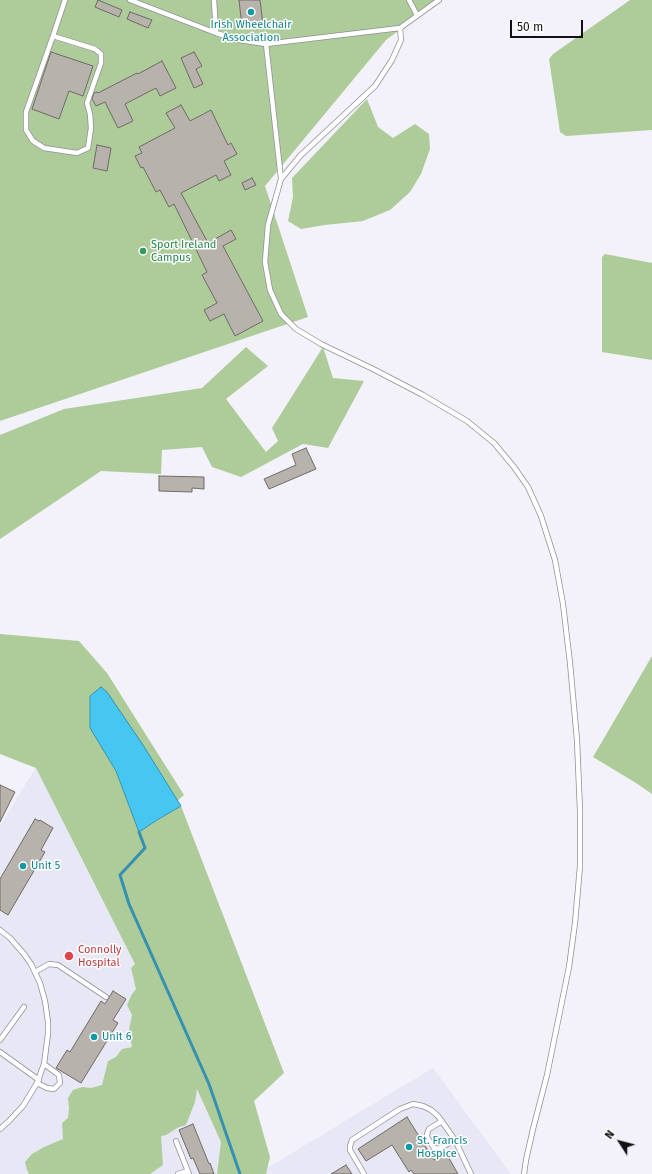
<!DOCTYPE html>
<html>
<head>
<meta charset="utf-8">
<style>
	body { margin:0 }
	#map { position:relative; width:652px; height:1174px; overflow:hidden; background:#f3f2fa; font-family:"Fira Sans",sans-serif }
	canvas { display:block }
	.north { position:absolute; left:600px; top:1122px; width:40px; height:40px; -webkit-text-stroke:3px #fff; paint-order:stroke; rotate:306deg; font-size:11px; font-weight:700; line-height:16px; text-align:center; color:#111113 }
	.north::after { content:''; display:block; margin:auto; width:14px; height:18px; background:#111113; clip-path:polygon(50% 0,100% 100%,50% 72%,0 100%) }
	.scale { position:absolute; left:510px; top:20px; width:73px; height:18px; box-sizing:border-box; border:2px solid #111113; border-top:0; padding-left:5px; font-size:12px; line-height:14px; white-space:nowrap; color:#111113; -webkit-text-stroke:3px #fff; paint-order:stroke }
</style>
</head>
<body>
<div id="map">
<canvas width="652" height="1174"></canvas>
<div class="north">N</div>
<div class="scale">50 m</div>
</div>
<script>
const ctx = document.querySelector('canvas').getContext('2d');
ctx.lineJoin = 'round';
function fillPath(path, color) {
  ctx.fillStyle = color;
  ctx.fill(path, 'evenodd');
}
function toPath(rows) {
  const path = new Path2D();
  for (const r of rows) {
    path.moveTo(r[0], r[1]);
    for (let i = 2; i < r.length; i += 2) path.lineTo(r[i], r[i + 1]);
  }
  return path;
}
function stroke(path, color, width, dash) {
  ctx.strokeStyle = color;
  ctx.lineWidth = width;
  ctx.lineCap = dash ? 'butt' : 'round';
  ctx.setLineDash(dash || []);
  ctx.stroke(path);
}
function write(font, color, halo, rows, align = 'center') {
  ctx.font = font + ' "Fira Sans",sans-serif';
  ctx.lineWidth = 3;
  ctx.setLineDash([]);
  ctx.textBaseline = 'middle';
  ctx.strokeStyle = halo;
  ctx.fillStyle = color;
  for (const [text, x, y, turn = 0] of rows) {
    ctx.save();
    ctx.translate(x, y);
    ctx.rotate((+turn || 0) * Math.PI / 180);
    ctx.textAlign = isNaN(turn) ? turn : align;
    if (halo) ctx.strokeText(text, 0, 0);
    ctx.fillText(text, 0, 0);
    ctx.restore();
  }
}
fillPath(toPath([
	[36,767,83,835,236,1174,0,1174,0,826],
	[433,1068,511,1174,257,1174]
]), '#e8e7f6');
fillPath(toPath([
	[0,0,440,0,386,40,265,186,308,317,0,421],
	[630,0,652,0,652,130,566,136,560,132,549,59,553,54],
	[367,99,378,127,393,138,415,124,429,134,430,149,421,174,410,192,390,210,363,221,325,225,301,229,288,221,293,197,292,178],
	[605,254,652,263,652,360,602,352,602,257],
	[246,347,268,366,226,399,266,452,278,441,272,428,323,347,333,378,364,381,328,448,303,444,241,477,212,467,202,447,162,450,161,474,101,471,0,539,0,435,64,409,202,388],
	[0,634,79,641,107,673,184,795,177,801,143,745,90,728,116,771,139,831,181,806,284,1073,254,1101,270,1157,266,1174,217,1174,221,1142,197,1089,195,1102,186,1125,179,1127,166,1135,161,1136,163,1165,150,1174,29,1174,27,1170,25,1162,32,1154,44,1147,63,1139,62,1123,68,1118,69,1109,68,1098,73,1090,82,1087,91,1088,102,1085,108,1061,116,1057,122,1049,132,1047,129,1030,132,1015,127,1005,132,994,136,989,131,968,135,964,36,768,0,754],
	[652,656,652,794,636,783,593,757]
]), '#adcc9a');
const water = toPath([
	[101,687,107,692,143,745,181,806,157,820,139,832,116,771,90,728,90,696,101,687]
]);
fillPath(water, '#46c7f2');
stroke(water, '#3690af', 1);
stroke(toPath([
	[139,832,145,848,120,875,129,904,209,1084,240,1174]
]), '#3690af', 3);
const building = toPath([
	[98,0,122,10,119,17,95,7,98,0],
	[239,0,260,0,263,24,242,27,239,0],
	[130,12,152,20,148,28,127,19,130,12],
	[51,52,93,66,83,96,69,91,59,119,32,109,51,52],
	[194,52,202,66,196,69,203,84,194,88,181,58,194,52],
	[162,61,176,88,160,96,156,88,125,104,133,121,118,128,105,102,96,106,92,99,94,93,97,92,98,93,137,73,138,74,162,61],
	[181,105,190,121,211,110,228,145,231,143,237,154,224,161,231,175,219,181,216,175,181,193,208,243,231,230,236,239,223,246,263,321,235,336,224,314,210,321,204,310,217,303,202,275,207,272,174,204,169,207,160,190,156,192,143,167,141,168,135,156,142,153,139,147,175,128,166,113,181,105],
	[97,145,111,148,107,171,93,168,97,145],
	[252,178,256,185,245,190,242,183,252,178],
	[306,448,316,469,269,489,264,479,296,465,292,454,306,448],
	[159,476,204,477,204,489,192,488,192,492,159,491,159,476],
	[0,785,15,792,0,822,0,785],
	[35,819,39,821,40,820,53,828,41,850,45,852,8,915,0,910,0,879,35,819],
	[113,991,126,999,113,1020,118,1023,81,1083,56,1068,67,1050,70,1052,101,1001,105,1004,113,991],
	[407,1117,434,1160,446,1153,458,1174,414,1174,411,1170,409,1172,392,1145,366,1161,358,1149,407,1117],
	[193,1124,209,1164,210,1163,214,1174,200,1174,193,1158,191,1159,179,1130,193,1124],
	[346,1165,352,1174,331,1174,346,1165]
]);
fillPath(building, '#b8b2ac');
stroke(building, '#706b65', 1);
const lane = toPath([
	[130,0,216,33,239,40,266,44,400,28,439,0],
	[214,0,216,33],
	[409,0,417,15],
	[400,28,401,40,392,60,375,86,300,156,281,179,268,225,265,262,270,290,281,314,296,329,321,344,373,369,423,395,467,421,494,443,514,467,528,487,541,516,555,560,563,604,570,663,577,740,580,811,580,866,575,923,569,967,547,1075,533,1129,526,1160,524,1174],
	[53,36,95,49,101,54,101,63,87,103,90,114,91,128,88,148,77,153,44,148,33,141,26,130,26,112,53,36,65,0],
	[266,44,281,179],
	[0,930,10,938,24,954,31,964,40,983,45,1001,48,1022,48,1034,44,1064,37,1083,23,1106,9,1121,0,1129],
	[35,972,49,964,58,965,106,997],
	[0,1040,24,1007],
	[0,1052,39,1080],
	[37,1083,47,1088,54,1089,60,1083,59,1075,44,1064],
	[442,1121,429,1129,427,1134,427,1137,434,1148,438,1149,455,1140],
	[176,1141,189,1174],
	[178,1174,188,1171],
	[364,1174,350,1150,350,1146,352,1140,400,1109,413,1104,423,1106,431,1110,438,1116,455,1140,471,1174]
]);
stroke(lane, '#908f97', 6);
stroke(lane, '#fff', 4.5);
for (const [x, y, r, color] of [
	[251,12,4,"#0f9aa8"],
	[143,251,4,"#2e9e5b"],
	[23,866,4,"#0f9aa8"],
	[69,956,5,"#e0444e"],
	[94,1037,4,"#0f9aa8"],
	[409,1147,4,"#0f9aa8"]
]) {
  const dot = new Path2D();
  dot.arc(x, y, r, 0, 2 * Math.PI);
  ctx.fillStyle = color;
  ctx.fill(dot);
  stroke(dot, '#fff', 1.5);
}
write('11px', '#0d838f', '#fff', [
	["Irish Wheelchair",251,25,"center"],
	["Association",251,38,"center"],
	["Unit 5",31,866],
	["Unit 6",102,1037],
	["St. Francis",417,1141],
	["Hospice",417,1154]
], 'left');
write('11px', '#27864d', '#fff', [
	["Sport Ireland",151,245],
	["Campus",151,258]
], 'left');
write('11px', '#be3a42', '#fff', [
	["Connolly",78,950],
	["Hospital",78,963]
], 'left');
</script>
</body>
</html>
